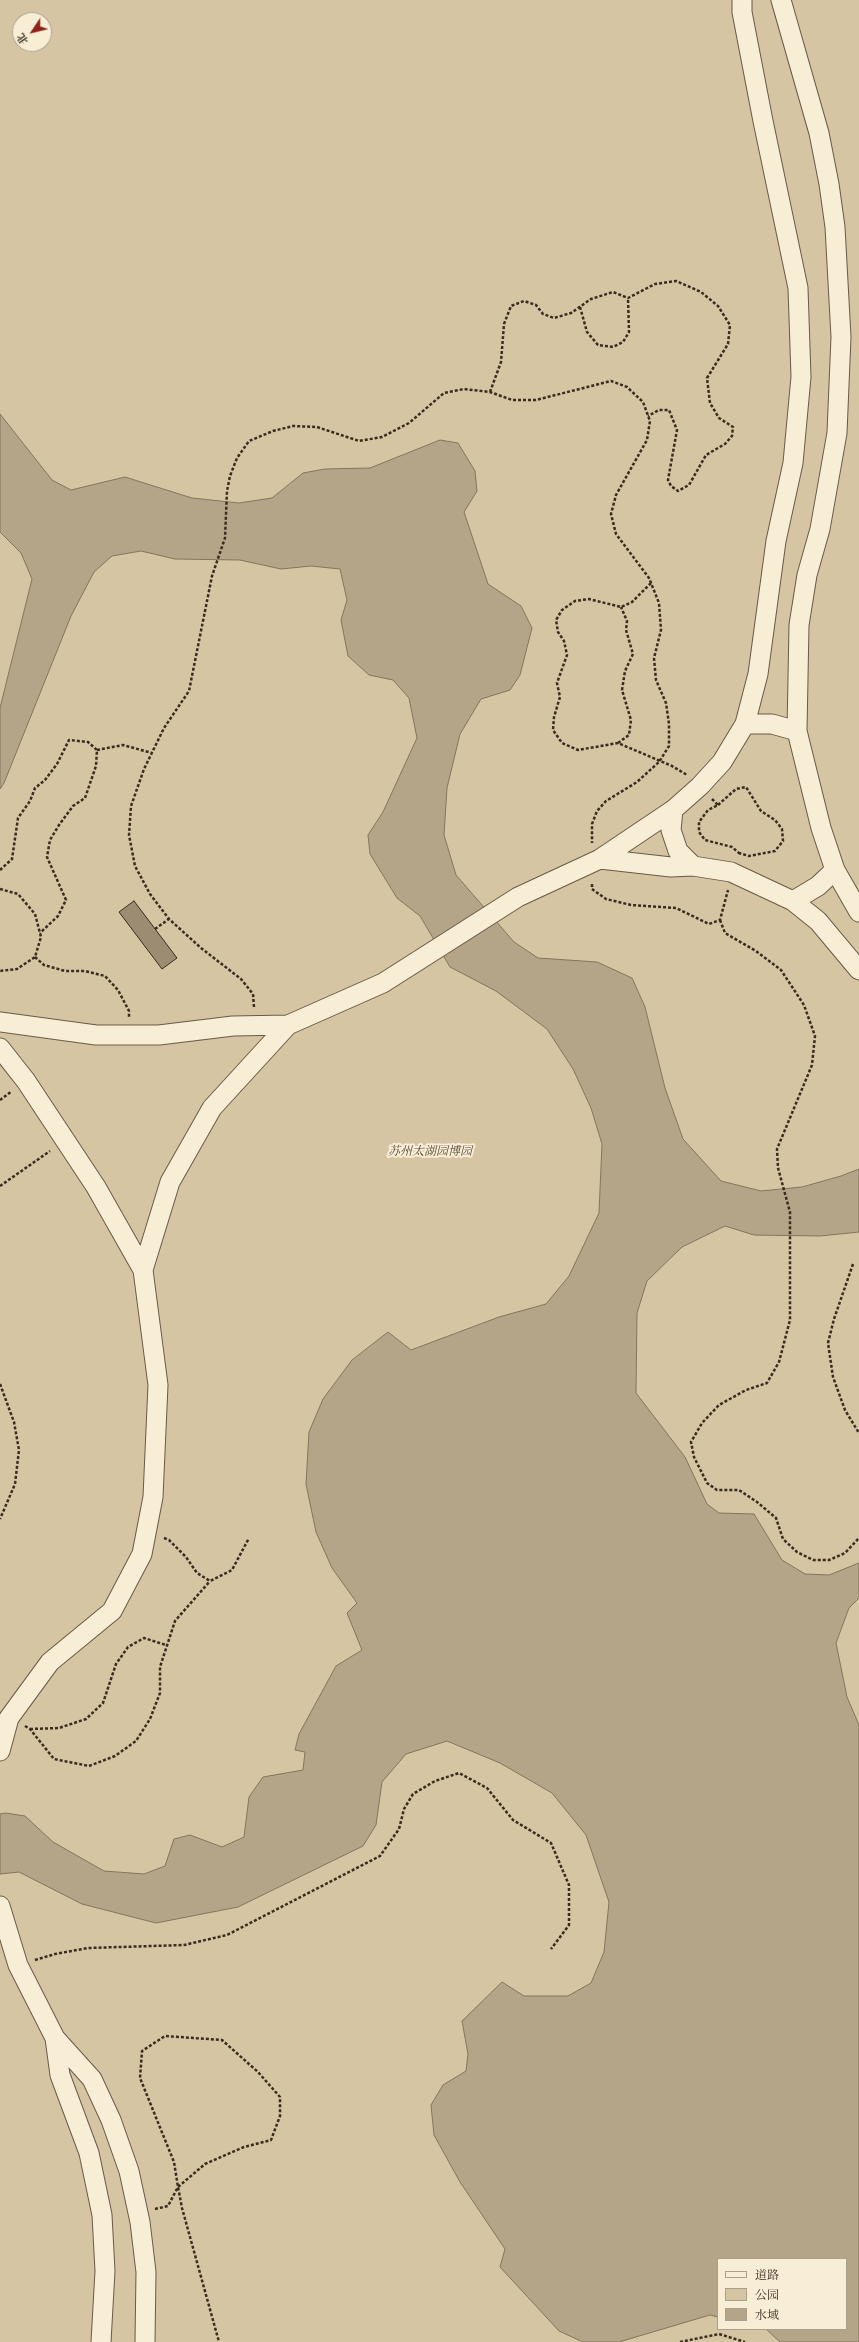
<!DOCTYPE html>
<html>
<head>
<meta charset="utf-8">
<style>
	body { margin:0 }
	#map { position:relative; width:859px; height:2342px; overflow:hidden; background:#f5e4be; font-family:"Libre Bodoni","Noto Serif SC",serif }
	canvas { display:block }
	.legend { position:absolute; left:717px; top:2258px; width:130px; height:72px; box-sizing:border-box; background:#f8edd5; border:1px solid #aca08c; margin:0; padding:5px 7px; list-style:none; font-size:12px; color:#3a2c1f }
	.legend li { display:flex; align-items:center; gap:8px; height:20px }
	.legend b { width:20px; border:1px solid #aca08c }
	.north { position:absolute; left:12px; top:12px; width:40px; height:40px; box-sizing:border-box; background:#f8edd5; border:1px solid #aca08c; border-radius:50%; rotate:235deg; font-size:11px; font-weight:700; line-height:16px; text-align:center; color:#3a2c1f }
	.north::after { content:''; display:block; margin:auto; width:14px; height:18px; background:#8f2418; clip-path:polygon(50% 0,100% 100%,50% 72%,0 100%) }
</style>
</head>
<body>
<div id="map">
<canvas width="859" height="2342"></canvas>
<ul class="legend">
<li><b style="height:5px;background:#f8edd5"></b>道路</li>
<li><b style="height:11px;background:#d5c5a3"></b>公园</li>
<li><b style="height:11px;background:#b5a588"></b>水域</li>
</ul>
<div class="north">北</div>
</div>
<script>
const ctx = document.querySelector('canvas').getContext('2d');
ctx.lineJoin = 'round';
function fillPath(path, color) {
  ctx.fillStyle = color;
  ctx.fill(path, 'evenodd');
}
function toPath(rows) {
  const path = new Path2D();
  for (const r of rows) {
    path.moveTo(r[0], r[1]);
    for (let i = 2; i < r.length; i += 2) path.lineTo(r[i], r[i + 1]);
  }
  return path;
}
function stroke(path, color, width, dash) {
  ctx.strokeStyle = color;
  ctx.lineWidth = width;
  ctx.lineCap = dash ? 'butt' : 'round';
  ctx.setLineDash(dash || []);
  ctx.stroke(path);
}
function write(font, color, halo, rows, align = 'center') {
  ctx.font = font + ' "Libre Bodoni","Noto Serif SC",serif';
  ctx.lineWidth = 4;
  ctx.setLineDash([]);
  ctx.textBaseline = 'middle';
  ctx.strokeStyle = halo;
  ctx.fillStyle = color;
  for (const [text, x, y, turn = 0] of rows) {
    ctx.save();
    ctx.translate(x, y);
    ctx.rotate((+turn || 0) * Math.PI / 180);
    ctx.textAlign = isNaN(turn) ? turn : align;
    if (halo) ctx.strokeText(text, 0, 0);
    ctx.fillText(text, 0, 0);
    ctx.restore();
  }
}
fillPath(toPath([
	[0,0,859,0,859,2342,0,2342],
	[20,20,44,20,44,44,20,44],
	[718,2259,846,2259,846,2329,718,2329]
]), '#d5c5a3');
const water = toPath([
	[0,414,52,480,71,490,125,477,192,498,239,503,272,498,303,473,325,469,370,468,440,440,458,443,475,471,477,491,464,512,488,584,521,606,532,628,520,675,510,690,481,699,460,734,447,788,444,835,456,875,514,942,538,958,597,962,632,978,645,1007,665,1088,683,1139,721,1181,761,1191,802,1187,841,1176,859,1169,859,1232,820,1236,754,1235,725,1226,682,1247,647,1281,637,1313,636,1393,685,1457,707,1504,719,1513,754,1514,782,1560,805,1574,829,1575,859,1563,859,1598,849,1608,836,1643,847,1697,859,1725,859,2342,780,2342,766,2329,846,2329,846,2259,718,2259,718,2317,710,2315,619,2342,583,2342,559,2331,500,2267,505,2249,460,2182,434,2135,431,2105,443,2085,466,2071,468,2054,462,2021,502,1982,524,1996,568,1996,591,1983,604,1952,609,1902,586,1835,552,1793,500,1763,447,1741,406,1754,382,1782,376,1825,363,1846,238,1907,156,1923,82,1904,19,1872,0,1874,0,1814,6,1813,25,1816,53,1842,104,1871,144,1874,165,1866,174,1839,190,1835,222,1847,244,1837,249,1797,263,1777,303,1770,305,1752,295,1750,299,1734,336,1666,362,1650,347,1613,357,1603,332,1568,316,1532,306,1484,309,1432,323,1399,352,1360,388,1332,411,1350,499,1317,546,1304,569,1276,599,1213,602,1144,591,1108,573,1069,547,1029,496,991,450,967,420,916,397,898,370,854,368,835,383,812,417,738,409,698,393,680,369,675,348,656,341,620,347,600,340,569,311,566,281,569,240,560,175,559,141,551,112,556,94,572,71,616,4,783,0,789,0,708,32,579,21,553,0,532,0,414]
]);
fillPath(water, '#b5a588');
stroke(water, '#84755e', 1);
const building = toPath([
	[134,901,177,958,162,969,119,912,134,901]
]);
fillPath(building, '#9b8c72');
stroke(building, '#3a2c1f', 1);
const street = toPath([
	[781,0,819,133,829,184,835,227,841,337,837,433,820,529,807,575,799,625,797,731],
	[745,724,772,724,797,731,821,828,835,870,859,912],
	[673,810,671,830,678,851,693,866],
	[600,859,671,867,693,866,731,872,793,901,818,886,835,870],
	[793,901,818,921,859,970],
	[0,1022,96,1035,159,1035,233,1026,288,1025],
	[0,1048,26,1081,96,1187,143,1270],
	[0,1751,9,1718,50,1662,112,1611,142,1554,153,1497,158,1385,143,1270,170,1182,212,1108,288,1025,383,983,518,897,600,859,673,810,700,786,722,762,745,724,758,674,776,541,793,463,801,377,798,288,763,121,742,12,742,0],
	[0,1906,18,1965,55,2038,60,2075,89,2153,102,2215,105,2271,101,2342],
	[55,2038,92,2079,111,2120,129,2171,140,2222,146,2272,145,2342]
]);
stroke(street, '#695a47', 21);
stroke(toPath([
	[580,307,587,332,598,345,613,347,623,342,629,332,628,298],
	[490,392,501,362,504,324,511,306,524,301,536,305,543,314,554,318,571,313,591,299,613,292,628,298,655,284,676,281,701,292,718,306,730,325,728,344,707,378,710,403,719,418,733,427,732,436,725,444,706,455,689,485,678,491,671,486,668,480,677,430,669,410,659,410,648,416],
	[651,583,632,602,621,607,589,599,575,601,562,610,556,620,558,632,564,641,567,655,557,683,560,697,554,717,553,730,562,743,578,750,618,743,672,766,687,775],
	[618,743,629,735,631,720,622,690,625,671,633,654,626,630,627,621,621,607],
	[97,750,123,745,152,753],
	[712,799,718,805,708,810,699,822,699,832,705,840,732,847,739,853,738,855],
	[718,805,736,789,746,787,761,811,775,820,782,829,783,841,775,851,749,856,739,853],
	[0,870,12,859,18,818,30,801,35,788,45,780,57,764,69,740,88,742,97,750,96,766,85,798,73,806,59,825,50,840,47,857,66,900,58,916,40,933],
	[592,884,592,889,606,899,631,905,676,908,709,924,720,920,728,890],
	[0,889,18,894,35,914,41,937,35,957,17,969,0,971],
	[720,920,725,933,756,951,781,970,804,1005,815,1036,812,1065,777,1149,778,1168,790,1212,790,1320,779,1362,767,1383,746,1390,719,1405,702,1423,691,1442,694,1457,707,1483,717,1490,739,1490,757,1502,776,1518,783,1539,797,1552,813,1560,829,1560,845,1553,859,1538],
	[155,929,169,919],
	[35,957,44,965,65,971,85,971,105,976,118,990,129,1011,129,1017],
	[254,1007,253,994,241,979,201,948,169,919,150,894,135,866,129,835,131,806,144,769,164,728,189,691,212,576,225,538,227,491,230,476,237,458,249,441,273,431,293,426,317,427,359,441,382,437,409,423,444,393,464,389,490,392,512,400,536,400,611,381,627,387,643,402,650,421,647,440,616,495,611,514,616,534,649,578,659,603,661,630,654,658,656,680,666,703,669,724,669,746,659,762,637,782,606,801,597,811,592,824,592,843],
	[0,1100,12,1091],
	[0,1186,50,1151],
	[853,1264,834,1319,828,1343,833,1377,845,1410,859,1433],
	[0,1384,14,1422,19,1450,15,1484,0,1519],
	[164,1538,169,1540,186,1557,197,1573,210,1581,232,1570,249,1538],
	[25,1726,30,1729,54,1759,89,1766,115,1756,136,1741,150,1719,160,1693,160,1667,175,1621,210,1581],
	[30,1729,59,1728,86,1719,103,1703,116,1664,128,1647,144,1638,166,1645],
	[35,1960,55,1954,88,1948,184,1945,227,1935,380,1856,399,1829,404,1809,413,1794,435,1781,459,1773,487,1788,513,1820,551,1843,569,1885,569,1925,551,1949],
	[155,2209,168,2206,178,2187,205,2164,244,2147,271,2140,280,2116,280,2097,258,2072,222,2040,165,2036,142,2051,140,2078,174,2162,178,2187,182,2208,219,2342],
	[680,2342,719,2334,745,2342]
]), '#3a2c1f', 2.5, [3, 2]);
stroke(street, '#f8edd5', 19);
write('italic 12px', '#594b39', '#f8edd5', [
	["苏州太湖园博园",430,1152]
]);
</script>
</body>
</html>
